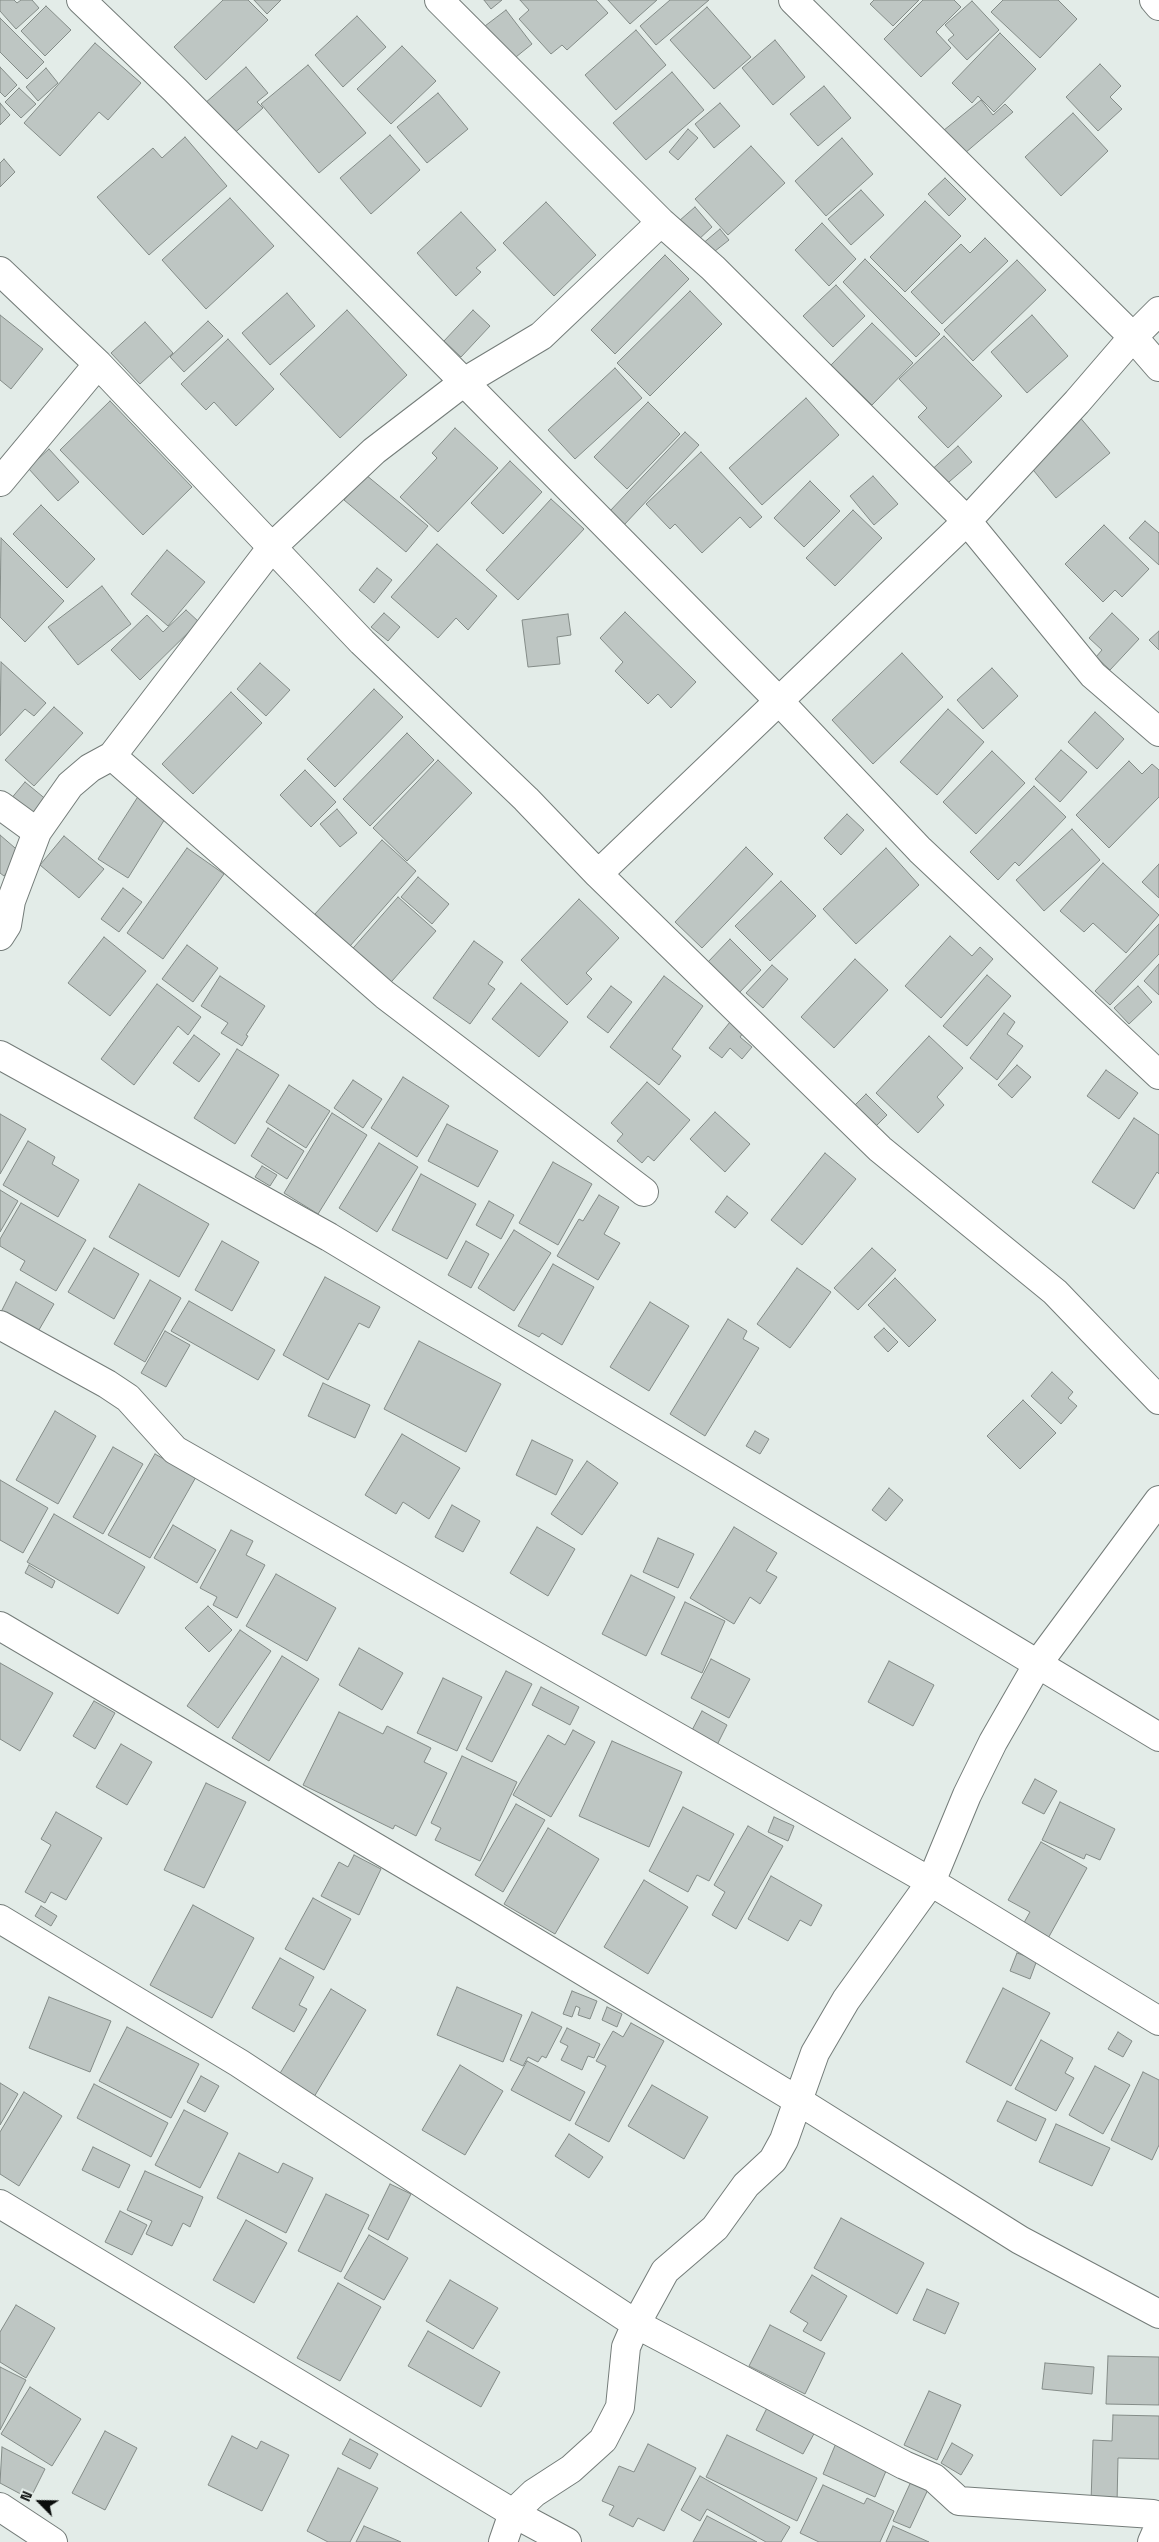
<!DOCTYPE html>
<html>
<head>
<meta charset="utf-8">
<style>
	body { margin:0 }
	#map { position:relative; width:1159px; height:2542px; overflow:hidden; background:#e3ece8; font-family:"Space Grotesk",sans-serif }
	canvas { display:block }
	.north { position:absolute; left:15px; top:2477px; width:50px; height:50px; -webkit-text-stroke:4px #e3ece8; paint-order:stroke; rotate:293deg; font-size:14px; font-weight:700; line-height:20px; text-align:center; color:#0b0e0d }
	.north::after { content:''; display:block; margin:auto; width:18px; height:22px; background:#0b0e0d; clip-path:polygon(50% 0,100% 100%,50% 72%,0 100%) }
</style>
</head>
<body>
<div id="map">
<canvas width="1159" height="2542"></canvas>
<div class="north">N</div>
</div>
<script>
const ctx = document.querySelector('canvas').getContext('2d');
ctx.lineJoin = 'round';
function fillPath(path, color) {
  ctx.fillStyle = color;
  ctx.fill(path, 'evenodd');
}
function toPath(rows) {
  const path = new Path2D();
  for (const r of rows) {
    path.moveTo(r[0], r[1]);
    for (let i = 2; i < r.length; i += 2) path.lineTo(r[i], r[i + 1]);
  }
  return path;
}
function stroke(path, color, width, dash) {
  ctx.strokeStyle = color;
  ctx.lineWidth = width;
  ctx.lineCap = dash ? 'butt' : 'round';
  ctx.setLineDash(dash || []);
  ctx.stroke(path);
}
const building = toPath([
	[0,0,14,0,17,3,21,0,32,0,39,8,16,29,0,11,0,0],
	[223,0,248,0,268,20,206,80,174,47,223,0],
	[254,0,281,0,267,14,254,0],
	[484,0,502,0,491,9,484,0],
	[520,0,596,0,608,13,567,50,562,45,551,54,519,19,529,10,520,0],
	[608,0,657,0,630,24,608,0],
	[670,0,709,0,656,45,640,26,670,0],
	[874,0,919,0,893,26,870,4,874,0],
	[923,0,954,0,961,7,936,32,951,48,921,77,884,39,923,0],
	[1003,0,1058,0,1077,19,1040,58,991,12,1003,0],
	[972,1,999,30,967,60,948,40,954,35,945,25,972,1],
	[46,6,71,30,45,56,21,31,46,6],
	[707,7,751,57,714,89,670,40,707,7],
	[506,10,532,44,511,61,485,26,506,10],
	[357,16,386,47,343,87,315,55,357,16],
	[0,18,44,62,27,79,0,52,0,18],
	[636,30,666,65,616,110,585,75,636,30],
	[1000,33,1036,69,994,112,978,96,972,103,952,83,1000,33],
	[775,40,805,77,773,105,742,68,775,40],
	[95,43,141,83,108,120,99,112,60,156,24,123,95,43],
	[402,46,436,81,391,124,357,89,402,46],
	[1100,64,1121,86,1110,97,1122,109,1098,131,1066,97,1100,64],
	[308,65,366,133,319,173,261,104,308,65],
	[0,67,17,85,5,97,0,92,0,67],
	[246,67,268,93,257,102,263,108,231,136,204,104,246,67],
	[46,68,58,83,38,101,26,87,46,68],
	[672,72,704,110,646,160,613,123,672,72],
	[824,86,851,118,818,146,790,114,824,86],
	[19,88,36,104,21,118,5,102,19,88],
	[438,93,468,129,427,163,397,127,438,93],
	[981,100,993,115,1005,104,1013,112,958,159,938,135,981,100],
	[0,103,10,115,0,125,0,103],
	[720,103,740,126,714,148,695,124,720,103],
	[1073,113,1108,151,1061,196,1025,157,1073,113],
	[688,129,698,138,678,160,669,152,688,129],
	[390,135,420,170,371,214,340,178,390,135],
	[185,137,227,186,149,255,97,197,153,148,162,158,185,137],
	[842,138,873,174,826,216,795,181,842,138],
	[751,146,785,183,728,235,695,199,751,146],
	[4,159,15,172,0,187,0,163,4,159],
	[945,178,966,199,949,216,928,194,945,178],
	[861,190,884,215,851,245,828,219,861,190],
	[230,198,274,246,206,309,162,260,230,198],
	[925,201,961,236,905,292,870,257,925,201],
	[546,202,596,255,554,296,503,243,546,202],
	[695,207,712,227,697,241,679,221,695,207],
	[461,212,496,250,476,268,481,272,456,296,417,253,461,212],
	[822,223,856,259,829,286,795,250,822,223],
	[720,229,729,240,710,255,701,245,720,229],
	[985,238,1008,261,942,324,911,292,961,244,970,253,985,238],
	[665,255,689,279,615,354,591,330,665,255],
	[865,259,940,334,916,357,843,282,865,259],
	[1017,260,1046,290,973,361,944,330,1017,260],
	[836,285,865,316,833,347,803,316,836,285],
	[690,291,722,324,650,396,617,363,690,291],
	[287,293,315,326,270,365,242,333,287,293],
	[347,310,407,375,340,438,280,374,347,310],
	[473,310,490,326,461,357,444,341,473,310],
	[0,315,43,349,11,389,0,380,0,315],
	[1032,315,1068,356,1027,393,991,352,1032,315],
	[208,321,223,336,184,372,170,357,208,321],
	[145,322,173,353,140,384,111,353,145,322],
	[872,323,913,363,872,405,831,365,872,323],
	[944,336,1002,396,948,448,918,417,927,408,899,379,944,336],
	[228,339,274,389,236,426,214,402,206,410,181,384,228,339],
	[615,368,642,398,575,459,548,430,615,368],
	[806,398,839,435,762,505,729,468,806,398],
	[110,401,192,487,143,535,60,450,110,401],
	[648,402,680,434,627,489,594,457,648,402],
	[1078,415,1110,453,1056,498,1025,460,1078,415],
	[455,428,498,468,438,532,400,497,437,458,432,453,455,428],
	[685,432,699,445,624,525,609,512,685,432],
	[958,446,972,462,942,488,928,473,958,446],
	[49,449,79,482,58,501,28,468,49,449],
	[701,452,762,517,750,528,740,517,702,553,675,524,670,529,646,504,701,452],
	[510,461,542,492,503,534,471,503,510,461],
	[366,475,428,526,406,552,344,500,366,475],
	[873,476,898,504,874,525,850,496,873,476],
	[810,481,840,511,804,547,774,518,810,481],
	[551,499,584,529,518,600,486,570,551,499],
	[41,505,95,559,67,588,13,534,41,505],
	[853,510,882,538,835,586,806,558,853,510],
	[1145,521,1159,533,1159,565,1129,538,1145,521],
	[1104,525,1149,569,1122,597,1115,590,1103,602,1065,564,1104,525],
	[1,538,64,601,25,642,0,617,1,538],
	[437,544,497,596,468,630,456,618,438,638,391,597,437,544],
	[167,550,205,582,168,626,131,594,167,550],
	[377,568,392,580,374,603,359,590,377,568],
	[102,586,131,624,78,665,48,627,102,586],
	[186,610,199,622,140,680,111,650,147,615,163,632,186,610],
	[625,612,696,682,671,708,658,694,648,704,615,671,623,662,600,638,625,612],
	[384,613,400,627,388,641,371,627,384,613],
	[1112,613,1139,639,1110,670,1096,657,1102,650,1089,638,1112,613],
	[568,614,571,635,557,637,560,664,528,667,522,620,568,614],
	[1159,631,1159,650,1149,640,1159,631],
	[902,653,943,697,873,764,832,720,902,653],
	[1,662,46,703,34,716,25,709,0,736,1,662],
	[260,663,290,690,266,716,237,689,260,663],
	[992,668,1018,696,983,729,957,700,992,668],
	[374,689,403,717,335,787,307,759,374,689],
	[231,692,262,723,193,794,162,764,231,692],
	[54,707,83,733,34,786,5,760,54,707],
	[948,709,984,742,937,795,900,762,948,709],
	[1095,712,1124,739,1097,769,1068,742,1095,712],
	[407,733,434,760,370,826,343,799,407,733],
	[1061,750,1087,772,1060,802,1035,779,1061,750],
	[992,751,1025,783,976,834,943,802,992,751],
	[438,760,472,793,407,861,373,828,438,760],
	[1129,761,1142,774,1152,764,1159,770,1159,797,1109,848,1076,815,1129,761],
	[305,770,336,802,311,827,280,795,305,770],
	[25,782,48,801,33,819,10,800,25,782],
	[1034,786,1066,817,1019,866,1015,862,998,880,970,852,1034,786],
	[139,795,168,814,128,878,98,859,139,795],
	[337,809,357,833,340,847,320,824,337,809],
	[847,814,864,830,841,855,824,838,847,814],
	[1072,829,1100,860,1044,911,1016,880,1072,829],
	[0,835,22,854,4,876,0,873,0,835],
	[64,836,104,869,79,898,40,865,64,836],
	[382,840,416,871,350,946,315,914,382,840],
	[746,847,773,874,702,948,675,922,746,847],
	[187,848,224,874,163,959,127,933,187,848],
	[886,848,919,885,856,944,823,909,886,848],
	[1103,863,1159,915,1126,953,1093,923,1084,932,1060,911,1103,863],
	[1159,864,1159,898,1142,882,1159,864],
	[418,877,449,904,432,924,401,897,418,877],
	[781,881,816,916,770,961,735,926,781,881],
	[123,888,142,902,119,932,101,919,123,888],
	[398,897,436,931,385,989,347,955,398,897],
	[579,899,619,938,586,973,592,979,567,1005,521,960,579,899],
	[1159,924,1159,954,1110,1005,1095,991,1159,924],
	[950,936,972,956,980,947,993,959,941,1018,905,986,950,936],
	[104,937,146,971,110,1016,68,983,104,937],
	[730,939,761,970,738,994,707,963,730,939],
	[474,941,503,962,488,984,495,989,470,1024,433,998,474,941],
	[187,945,218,968,193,1002,162,979,187,945],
	[855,959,888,990,834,1048,801,1017,855,959],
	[1159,964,1159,995,1144,981,1159,964],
	[772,965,788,979,763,1008,746,993,772,965],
	[987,975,1011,996,967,1046,943,1026,987,975],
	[220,976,265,1006,246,1035,248,1036,242,1046,221,1033,228,1023,201,1006,220,976],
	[664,976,703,1006,672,1049,681,1056,659,1085,610,1047,664,976],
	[521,983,568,1022,539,1057,492,1019,521,983],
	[157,984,201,1017,188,1035,178,1026,134,1085,101,1059,157,984],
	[611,986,632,1002,608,1033,587,1017,611,986],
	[1138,986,1152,1002,1129,1024,1114,1008,1138,986],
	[1004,1013,1015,1022,1007,1034,1023,1046,997,1080,970,1058,1004,1013],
	[730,1022,743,1033,740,1037,752,1047,742,1059,730,1048,722,1058,709,1048,730,1022],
	[194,1035,220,1054,199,1082,173,1063,194,1035],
	[929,1036,963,1068,937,1097,944,1105,918,1133,876,1093,929,1036],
	[237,1049,279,1075,235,1144,194,1118,237,1049],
	[1017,1065,1031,1077,1012,1098,998,1085,1017,1065],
	[1106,1070,1138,1093,1119,1119,1087,1096,1106,1070],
	[403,1077,449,1106,417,1157,371,1128,403,1077],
	[353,1080,382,1099,363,1128,334,1108,353,1080],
	[647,1082,690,1120,654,1161,648,1156,642,1163,617,1141,623,1134,611,1123,647,1082],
	[289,1085,330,1111,306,1148,266,1122,289,1085],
	[866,1094,887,1115,873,1129,852,1108,866,1094],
	[715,1112,750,1144,725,1172,690,1139,715,1112],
	[332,1113,367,1135,318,1214,284,1193,332,1113],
	[0,1114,26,1129,0,1174,0,1114],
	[1134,1118,1159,1135,1159,1174,1157,1172,1134,1209,1092,1182,1134,1118],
	[447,1124,498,1151,478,1187,428,1161,447,1124],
	[268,1128,304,1151,287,1179,251,1156,268,1128],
	[28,1141,55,1157,52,1164,79,1180,58,1217,3,1185,28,1141],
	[379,1143,418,1167,377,1232,339,1208,379,1143],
	[825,1153,856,1179,802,1245,771,1220,825,1153],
	[553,1162,592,1184,558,1245,519,1223,553,1162],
	[262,1166,277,1175,270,1186,255,1177,262,1166],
	[421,1174,476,1204,447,1259,392,1230,421,1174],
	[139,1184,209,1224,179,1277,109,1237,139,1184],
	[0,1190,18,1201,0,1232,0,1190],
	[599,1195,619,1207,604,1234,620,1243,598,1280,557,1256,579,1219,583,1221,599,1195],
	[727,1196,748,1213,735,1228,715,1212,727,1196],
	[489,1201,514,1215,501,1239,476,1225,489,1201],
	[21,1203,86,1240,56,1291,20,1270,25,1261,0,1246,0,1239,21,1203],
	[514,1230,551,1253,514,1311,478,1288,514,1230],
	[222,1241,259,1262,232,1311,195,1290,222,1241],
	[466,1241,489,1254,471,1288,448,1275,466,1241],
	[94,1248,139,1274,114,1319,68,1292,94,1248],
	[872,1248,896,1270,858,1310,834,1288,872,1248],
	[553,1264,594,1287,562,1345,542,1333,539,1337,518,1326,553,1264],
	[797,1268,831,1292,790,1348,757,1324,797,1268],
	[325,1277,380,1307,369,1328,359,1323,328,1380,283,1355,325,1277],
	[895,1278,936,1320,909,1347,868,1305,895,1278],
	[150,1280,181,1298,145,1362,114,1344,150,1280],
	[16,1282,54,1304,36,1335,0,1314,16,1282],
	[189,1301,275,1350,258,1380,171,1331,189,1301],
	[650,1302,689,1326,649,1391,610,1367,650,1302],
	[728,1319,747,1331,743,1339,759,1348,705,1436,670,1414,728,1319],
	[884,1328,898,1342,888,1352,874,1337,884,1328],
	[165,1331,190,1345,166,1387,141,1373,165,1331],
	[419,1341,501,1384,466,1452,384,1409,419,1341],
	[1052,1372,1073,1392,1068,1398,1077,1406,1061,1424,1031,1396,1052,1372],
	[323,1383,370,1405,355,1438,308,1416,323,1383],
	[1023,1400,1056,1433,1020,1469,987,1436,1023,1400],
	[55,1411,96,1436,58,1504,16,1480,55,1411],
	[755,1431,769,1439,760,1454,746,1446,755,1431],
	[402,1434,460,1468,429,1519,403,1502,396,1514,365,1495,402,1434],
	[532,1440,573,1460,556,1495,516,1475,532,1440],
	[113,1447,143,1464,103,1534,73,1517,113,1447],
	[155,1454,196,1477,150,1558,108,1535,155,1454],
	[587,1461,618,1483,582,1535,551,1514,587,1461],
	[0,1480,48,1508,23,1553,0,1540,0,1480],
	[889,1488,903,1500,886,1521,872,1510,889,1488],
	[452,1505,480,1521,463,1552,435,1537,452,1505],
	[54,1514,145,1567,118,1614,27,1562,54,1514],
	[173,1525,216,1550,197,1583,154,1558,173,1525],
	[537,1527,575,1549,548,1596,510,1573,537,1527],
	[734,1527,777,1553,766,1571,777,1577,760,1604,750,1597,734,1624,690,1598,734,1527],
	[231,1530,253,1541,246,1555,265,1565,237,1618,213,1605,217,1597,200,1588,231,1530],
	[658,1538,694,1554,678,1588,643,1572,658,1538],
	[29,1565,55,1581,52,1588,25,1573,29,1565],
	[276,1574,336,1608,307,1661,246,1626,276,1574],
	[631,1575,675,1597,646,1656,602,1634,631,1575],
	[685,1602,725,1621,702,1673,661,1654,685,1602],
	[208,1606,232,1630,209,1652,185,1628,208,1606],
	[240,1630,271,1651,218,1728,187,1706,240,1630],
	[359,1648,403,1673,382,1710,339,1685,359,1648],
	[282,1656,319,1679,269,1761,232,1738,282,1656],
	[711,1659,750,1679,729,1718,691,1698,711,1659],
	[889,1661,934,1685,913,1726,868,1702,889,1661],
	[0,1663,53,1693,20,1751,0,1739,0,1663],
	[506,1671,532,1684,492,1762,466,1749,506,1671],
	[443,1678,482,1697,457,1751,417,1733,443,1678],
	[541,1687,579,1707,570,1725,532,1705,541,1687],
	[94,1701,115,1713,95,1749,73,1736,94,1701],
	[702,1711,727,1725,716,1747,690,1734,702,1711],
	[339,1712,383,1734,387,1726,431,1748,424,1762,447,1773,416,1836,395,1825,393,1829,303,1785,339,1712],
	[573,1730,595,1742,551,1817,513,1795,548,1735,565,1745,573,1730],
	[612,1741,682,1772,649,1847,579,1816,612,1741],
	[121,1744,152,1762,127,1805,96,1787,121,1744],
	[462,1756,517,1782,480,1861,435,1840,441,1828,431,1823,462,1756],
	[1035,1779,1057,1791,1044,1814,1022,1803,1035,1779],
	[206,1783,246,1802,204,1888,164,1870,206,1783],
	[1060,1802,1115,1829,1100,1860,1086,1854,1084,1859,1042,1840,1060,1802],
	[516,1804,545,1820,503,1892,475,1875,516,1804],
	[683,1807,734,1834,709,1881,697,1875,688,1892,649,1871,683,1807],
	[56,1812,102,1838,66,1900,51,1892,45,1903,25,1892,51,1845,41,1839,56,1812],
	[774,1817,794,1826,788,1841,768,1832,774,1817],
	[748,1826,783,1846,736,1929,712,1915,725,1892,714,1885,748,1826],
	[548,1828,599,1859,555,1934,504,1904,548,1828],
	[1041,1842,1087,1868,1046,1942,1021,1928,1030,1912,1008,1900,1041,1842],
	[354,1855,381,1869,359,1915,321,1896,339,1862,348,1867,354,1855],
	[771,1876,822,1905,811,1926,800,1920,788,1941,748,1919,771,1876],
	[644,1880,688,1907,648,1974,604,1947,644,1880],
	[313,1898,351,1919,324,1970,285,1949,313,1898],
	[193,1905,254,1938,212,2018,150,1985,193,1905],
	[41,1906,57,1916,51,1926,35,1916,41,1906],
	[1017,1953,1037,1960,1030,1979,1010,1971,1017,1953],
	[280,1958,314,1977,299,2005,307,2009,294,2032,252,2008,280,1958],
	[457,1987,522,2015,503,2062,437,2035,457,1987],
	[1003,1988,1050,2013,1011,2086,966,2062,1003,1988],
	[331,1989,366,2010,314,2097,279,2075,331,1989],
	[572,1991,597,2001,590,2019,578,2015,580,2008,576,2006,572,2017,563,2014,572,1991],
	[49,1997,111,2021,90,2072,29,2048,49,1997],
	[607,2007,622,2014,617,2027,602,2020,607,2007],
	[532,2012,562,2027,546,2058,542,2056,538,2062,528,2057,523,2066,510,2060,532,2012],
	[631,2023,664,2041,609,2142,575,2124,606,2066,596,2061,613,2031,623,2037,631,2023],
	[127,2027,199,2064,171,2118,99,2081,127,2027],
	[567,2028,600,2044,594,2058,588,2056,582,2070,561,2060,568,2046,560,2042,567,2028],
	[1118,2032,1132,2041,1123,2057,1108,2049,1118,2032],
	[1041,2040,1073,2058,1065,2073,1074,2078,1056,2111,1015,2089,1041,2040],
	[527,2061,585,2092,570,2121,511,2090,527,2061],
	[460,2065,503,2091,465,2155,422,2130,460,2065],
	[1095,2066,1130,2085,1103,2134,1069,2115,1095,2066],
	[1143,2072,1159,2080,1159,2145,1152,2160,1111,2140,1143,2072],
	[201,2076,219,2086,205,2112,187,2102,201,2076],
	[0,2083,18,2094,0,2125,0,2083],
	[94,2084,168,2123,151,2157,77,2118,94,2084],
	[652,2085,708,2117,684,2159,628,2126,652,2085],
	[24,2092,62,2116,19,2186,0,2174,0,2132,24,2092],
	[1007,2101,1046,2119,1036,2141,997,2121,1007,2101],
	[184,2110,228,2133,200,2188,155,2165,184,2110],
	[1056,2124,1110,2148,1092,2186,1039,2162,1056,2124],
	[569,2134,603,2157,589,2178,555,2156,569,2134],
	[93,2147,130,2165,119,2188,82,2170,93,2147],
	[239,2153,278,2173,283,2163,313,2178,286,2233,217,2198,239,2153],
	[145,2171,203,2197,190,2227,183,2223,172,2246,146,2234,152,2221,127,2210,145,2171],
	[390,2184,411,2194,388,2240,368,2229,390,2184],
	[326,2194,369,2215,341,2272,298,2251,326,2194],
	[120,2211,147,2225,132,2255,105,2242,120,2211],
	[841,2218,924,2263,897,2314,814,2268,841,2218],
	[246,2220,287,2243,254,2303,213,2280,246,2220],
	[369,2235,408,2258,384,2300,344,2278,369,2235],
	[812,2275,847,2296,821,2341,803,2331,808,2323,790,2312,812,2275],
	[450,2280,498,2308,473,2349,426,2321,450,2280],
	[338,2283,381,2307,340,2381,297,2358,338,2283],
	[927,2289,959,2303,945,2334,913,2320,927,2289],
	[16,2305,55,2328,26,2378,0,2362,0,2332,16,2305],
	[770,2325,825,2353,805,2394,749,2366,770,2325],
	[428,2331,500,2372,481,2407,408,2366,428,2331],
	[1108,2356,1159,2357,1159,2405,1106,2404,1108,2356],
	[1045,2363,1094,2367,1092,2394,1042,2389,1045,2363],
	[0,2367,26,2380,0,2430,0,2367],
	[30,2387,81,2419,52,2466,1,2434,30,2387],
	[929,2391,961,2405,937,2460,904,2445,929,2391],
	[768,2406,816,2430,803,2454,756,2430,768,2406],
	[1113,2415,1159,2416,1159,2459,1118,2458,1117,2504,1091,2502,1093,2440,1112,2441,1113,2415],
	[105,2431,137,2448,105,2510,72,2493,105,2431],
	[727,2435,817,2478,797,2521,706,2477,727,2435],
	[232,2436,257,2449,261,2441,289,2455,262,2511,208,2485,232,2436],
	[350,2439,378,2454,370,2469,342,2454,350,2439],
	[837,2441,889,2464,875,2497,823,2474,837,2441],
	[952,2443,973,2455,961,2475,941,2463,952,2443],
	[648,2444,696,2468,664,2531,638,2518,633,2527,609,2515,614,2506,602,2501,619,2466,634,2472,648,2444],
	[2,2447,45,2469,30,2499,0,2483,2,2447],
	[338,2468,378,2488,350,2542,328,2542,307,2531,338,2468],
	[914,2475,931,2483,910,2528,893,2521,914,2475],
	[700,2476,790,2527,781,2542,766,2542,707,2509,700,2521,681,2510,700,2476],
	[823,2485,864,2504,867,2498,894,2511,880,2542,819,2542,800,2533,823,2485],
	[707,2516,757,2542,693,2542,707,2516],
	[364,2526,401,2542,356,2542,364,2526],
	[893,2526,929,2542,886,2542,893,2526]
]);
fillPath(building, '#bec6c3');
stroke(building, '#848c88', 1);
const minor = toPath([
	[81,0,175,90,464,382,778,700,920,850,1159,1075],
	[439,0,661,222,713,268,967,521,1093,675,1159,732],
	[793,0,1133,337,1159,367],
	[1154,0,1159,6],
	[0,271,98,364,362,642,526,799,598,874,880,1149,1055,1292,1159,1400],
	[0,482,98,364],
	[112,756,385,995,644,1192],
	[0,805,37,832],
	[598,874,967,521,1077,402,1133,337,1159,311],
	[0,936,7,925,11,901,37,832,70,785,90,768,112,756,272,547,374,451,464,382,541,336,661,222],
	[0,1055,329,1237,1159,1737],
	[0,1325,107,1384,128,1398,175,1450,931,1882,1159,2021],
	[0,1626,475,1906,797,2100,1020,2240,1159,2314],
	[0,1919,239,2063,636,2324,904,2465,934,2478,959,2501,1153,2514,1159,2517],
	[0,2204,513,2513,567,2542],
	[0,2507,53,2542],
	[503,2542,513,2513,534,2493,571,2469,603,2440,620,2407,626,2347,636,2324,665,2271,715,2228,746,2185,773,2160,784,2140,815,2053,846,2000,931,1882,967,1795,993,1742,1039,1662,1159,1500],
	[1152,2542,1159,2526]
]);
stroke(minor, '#747c79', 30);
stroke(minor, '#fff', 28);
</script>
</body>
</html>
